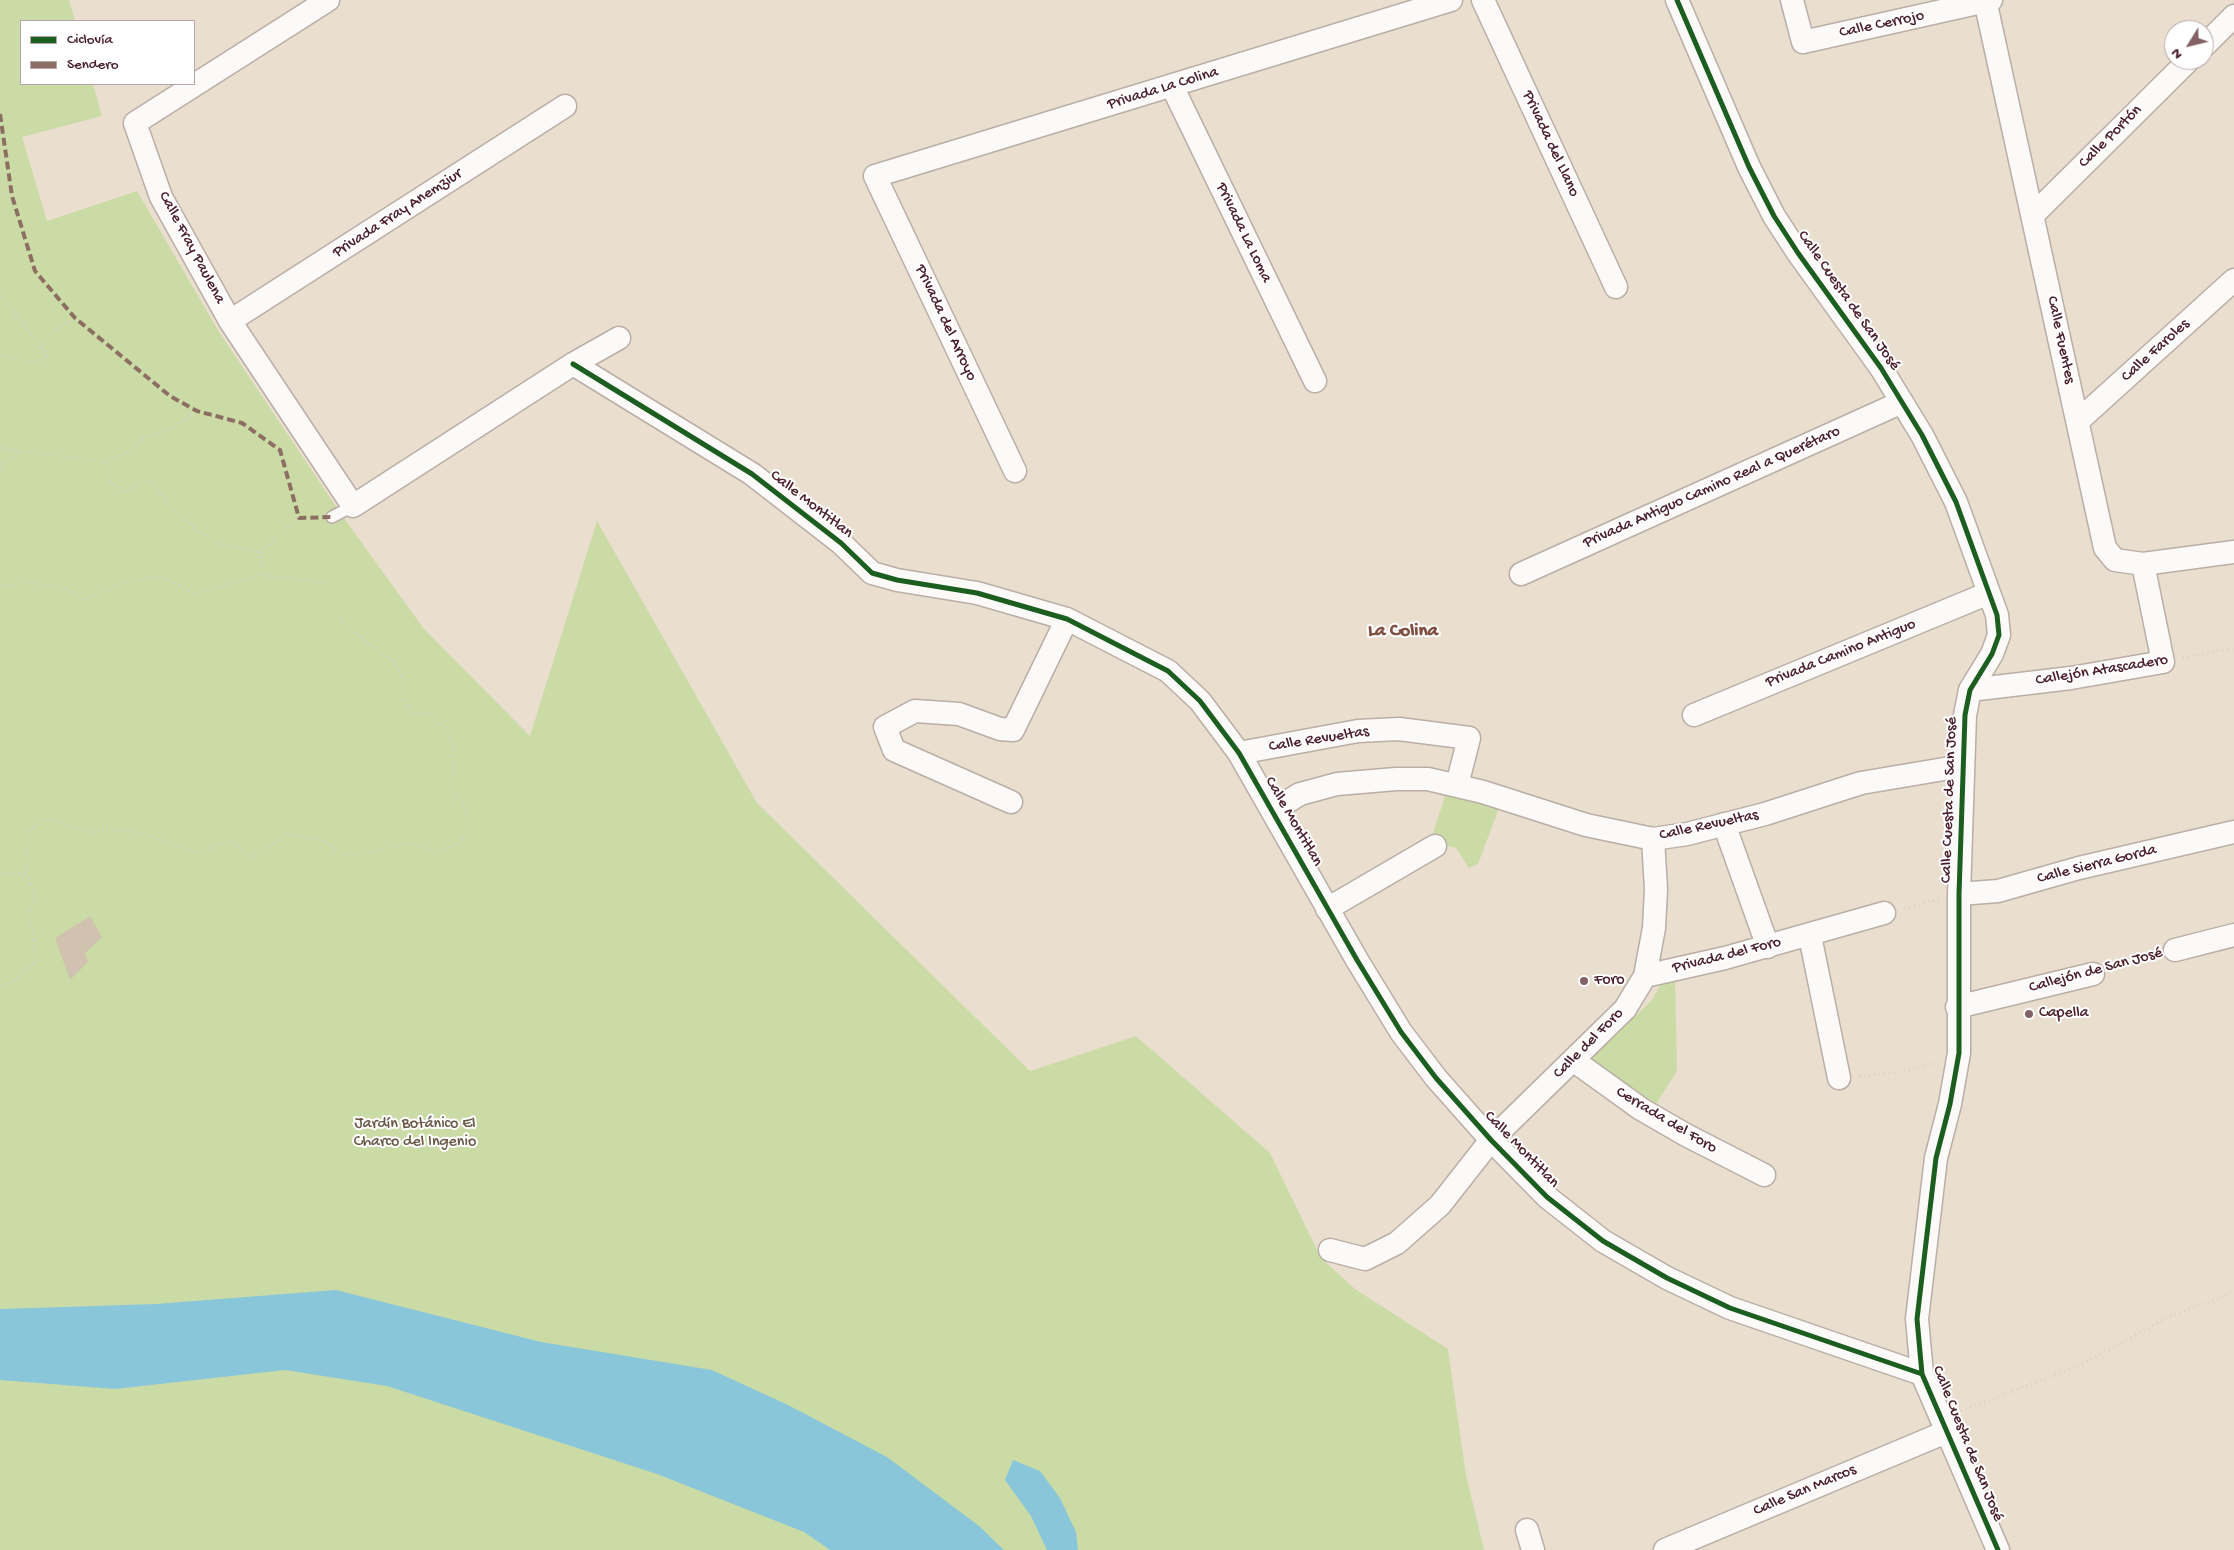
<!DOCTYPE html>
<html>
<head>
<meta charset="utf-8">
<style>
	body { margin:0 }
	#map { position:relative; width:2234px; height:1550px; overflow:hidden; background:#eadecf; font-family:"Gochi Hand",sans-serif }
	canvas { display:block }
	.legend { position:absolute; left:20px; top:20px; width:175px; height:65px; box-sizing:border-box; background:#fff; border:1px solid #b7a5aa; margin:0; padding:6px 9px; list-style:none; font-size:15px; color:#4a1f2b }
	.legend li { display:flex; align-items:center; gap:10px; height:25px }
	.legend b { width:25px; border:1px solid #b7a5aa }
	.north { position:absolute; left:2164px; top:20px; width:50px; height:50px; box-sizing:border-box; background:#fff; border:1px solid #b7a5aa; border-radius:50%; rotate:234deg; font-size:14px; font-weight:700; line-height:20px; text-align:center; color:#4a1f2b }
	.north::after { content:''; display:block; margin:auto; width:18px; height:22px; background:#826264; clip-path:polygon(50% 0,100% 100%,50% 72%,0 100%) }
</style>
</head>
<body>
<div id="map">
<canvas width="2234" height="1550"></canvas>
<ul class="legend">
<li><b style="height:6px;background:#1b5e20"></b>Ciclovía</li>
<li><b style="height:6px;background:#8d6e63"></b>Sendero</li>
</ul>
<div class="north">N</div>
</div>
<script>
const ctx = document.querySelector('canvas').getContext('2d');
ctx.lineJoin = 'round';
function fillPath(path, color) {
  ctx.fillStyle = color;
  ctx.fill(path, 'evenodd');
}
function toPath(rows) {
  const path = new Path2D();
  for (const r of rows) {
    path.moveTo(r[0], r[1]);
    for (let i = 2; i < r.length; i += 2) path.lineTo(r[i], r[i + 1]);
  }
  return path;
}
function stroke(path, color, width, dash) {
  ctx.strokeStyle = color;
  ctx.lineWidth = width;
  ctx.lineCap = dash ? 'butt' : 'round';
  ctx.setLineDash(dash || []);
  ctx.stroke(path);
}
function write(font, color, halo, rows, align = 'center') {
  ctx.font = font + ' "Gochi Hand",sans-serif';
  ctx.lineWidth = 4;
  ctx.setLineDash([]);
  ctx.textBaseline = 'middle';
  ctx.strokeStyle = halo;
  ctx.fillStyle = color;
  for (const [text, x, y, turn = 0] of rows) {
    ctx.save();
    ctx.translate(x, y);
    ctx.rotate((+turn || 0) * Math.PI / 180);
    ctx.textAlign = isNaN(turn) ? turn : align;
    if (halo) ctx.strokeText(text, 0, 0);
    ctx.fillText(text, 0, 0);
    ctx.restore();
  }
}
fillPath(toPath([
	[0,0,69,0,75,21,21,21,21,84,93,84,102,116,22,137,47,221,137,191,219,332,341,514,424,629,530,736,597,521,757,803,1030,1071,1136,1036,1270,1153,1321,1258,1355,1289,1448,1349,1466,1475,1484,1550,0,1550],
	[1447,790,1499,808,1478,864,1469,868,1456,848,1430,842],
	[1675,975,1677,1071,1656,1104,1589,1061,1652,1000,1664,978]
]), '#cbdba5');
fillPath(toPath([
	[336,1290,541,1342,712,1370,788,1405,887,1457,979,1526,1004,1550,830,1550,804,1532,657,1474,387,1386,285,1370,115,1389,0,1380,0,1309,156,1304],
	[1013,1460,1040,1471,1060,1498,1076,1532,1078,1550,1047,1550,1031,1516,1005,1480]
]), '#89c6da');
fillPath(toPath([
	[90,916,102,937,85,953,88,962,70,980,55,938]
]), '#d1c1af');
const service = toPath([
	[332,517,353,506]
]);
const minor = toPath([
	[328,0,135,123,161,197,230,321,353,506,573,364,619,338],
	[1483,0,1616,287],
	[1677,0,1749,167,1774,216,1798,253,1881,368,1922,435,1956,502,1997,615,1999,635,1992,654,1970,690,1965,715,1959,894,1959,1053,1950,1104,1936,1158,1917,1319,1922,1374,1998,1550],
	[1792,0,1803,42,1991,0],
	[1985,0,2105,548,2115,560,2143,564,2234,552],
	[2204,46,2234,16],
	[1172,86,1315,381],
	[2033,215,2189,60],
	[230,321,565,106],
	[573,364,752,474,841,543,872,573,897,580,977,593,1067,619,1168,671,1200,701,1239,753,1357,960,1401,1032,1436,1078,1491,1140,1547,1197,1603,1241,1667,1278,1730,1308,1922,1374],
	[2078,421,2234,280],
	[1015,471,875,176,1451,0],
	[1521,574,1902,402],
	[1970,690,2071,678,2163,662,2143,564],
	[1694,715,1989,593],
	[1239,753,1358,731,1399,729,1469,738,1457,785],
	[1011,802,894,750,885,727,915,711,959,714,1000,729,1013,730,1067,619],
	[1272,811,1300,794,1337,784,1396,779,1428,779,1483,792,1586,825,1653,839,1687,834,1765,814,1861,783,1962,766],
	[1724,824,1768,947],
	[1959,894,1998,891,2079,868,2234,832],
	[1327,909,1435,846],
	[1810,936,1839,1078],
	[2175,950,2234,935],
	[1645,976,1725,958,1884,913],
	[1957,1007,2093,974],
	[1573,1060,1641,1109,1686,1135,1764,1175],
	[1330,1250,1365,1259,1397,1243,1440,1205,1491,1140,1625,1009,1645,976,1654,928,1656,889,1653,839],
	[1527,1530,1533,1550],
	[1665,1550,1946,1432]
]);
stroke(service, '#baaea6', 14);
stroke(minor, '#baaea6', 25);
stroke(toPath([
	[0,194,12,196],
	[0,294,41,347],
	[0,356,38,363,47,358,42,348,47,335,75,318],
	[0,448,105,462,127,453,145,437,173,428,197,411],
	[105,462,110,482,123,492,150,480,173,510,215,543,260,552,299,518],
	[0,471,4,463,20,450],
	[260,552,262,575],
	[0,587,29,582,66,589,83,600,125,581,165,577,194,594,262,575,327,583],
	[2183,658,2234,648],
	[0,873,26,874],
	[1904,908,1939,899],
	[2113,968,2155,956],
	[0,986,14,981,36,961,33,932,28,915,36,897,26,874,24,861,29,831,40,821,47,819,89,832,103,830,123,830,149,835,185,849,200,852,226,843,234,843,251,859,287,834,323,840,341,854,350,856,410,843,438,851,461,842,468,834,468,819,463,802,452,790,454,769,453,745,447,729,437,717,427,713,415,714,409,711,404,696,403,679,395,663,361,638,343,622],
	[1859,1076,1910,1071,1936,1062],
	[1961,1411,2083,1364,2172,1315,2218,1299,2234,1290]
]), '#d7d1ce', 3, [1, 4]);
stroke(service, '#fcfaf8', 11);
stroke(minor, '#fcfaf8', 22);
stroke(toPath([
	[0,114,12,196,35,271,75,318,170,396,197,411,242,423,280,450,299,518,332,517]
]), '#8d6e63', 4, [8, 4]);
stroke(toPath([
	[1677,0,1749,167,1774,216,1798,253,1881,368,1922,435,1956,502,1997,615,1999,635,1992,654,1970,690,1965,715,1959,894,1959,1053,1950,1104,1936,1158,1917,1319,1922,1374,1998,1550],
	[573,364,752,474,841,543,872,573,897,580,977,593,1067,619,1168,671,1200,701,1239,753,1357,960,1401,1032,1436,1078,1491,1140,1547,1197,1603,1241,1667,1278,1730,1308,1922,1374]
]), '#1b5e20', 5);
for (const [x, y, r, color] of [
	[1584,981,5,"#826264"],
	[2029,1014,5,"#826264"]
]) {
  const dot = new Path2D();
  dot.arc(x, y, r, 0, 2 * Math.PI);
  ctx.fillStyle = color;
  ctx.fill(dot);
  stroke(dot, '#fff', 2);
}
write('16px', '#4a1f2b', '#fff', [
	["Calle Cerrojo",1882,25,-12],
	["Privada La Colina",1163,89,-17],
	["Calle Portón",2111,137,-45],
	["Privada del Llano",1550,144,65],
	["Privada Fray Anemziur",398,214,-33],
	["Privada La Loma",1243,233,64],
	["Calle Fray Paulena",191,248,62],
	["Calle Cuesta de San José",1848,301,55],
	["Privada del Arroyo",945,323,65],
	["Calle Fuentes",2060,340,78],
	["Calle Faroles",2156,351,-42],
	["Privada Antiguo Camino Real a Querétaro",1712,488,-24],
	["Calle Montitlan",811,505,38],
	["Privada Camino Antiguo",1841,654,-22],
	["Callejón Atascadero",2102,671,-9],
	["Calle Revueltas",1319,740,-9],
	["Calle Cuesta de San José",1950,800,-88],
	["Calle Montitlan",1293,822,60],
	["Calle Revueltas",1709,826,-12],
	["Calle Sierra Gorda",2097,865,-14],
	["Privada del Foro",1727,956,-14],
	["Callejón de San José",2096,971,-15],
	["Calle del Foro",1589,1044,-45],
	["Cerrada del Foro",1666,1121,31],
	["Calle Montitlan",1521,1150,46],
	["Calle Cuesta de San José",1967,1444,68],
	["Calle San Marcos",1805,1491,-23]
]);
write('16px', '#4a1f2b', '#fff', [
	["Foro",1594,981],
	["Capella",2039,1014]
], 'left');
write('16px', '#695745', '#fff', [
	["Jardín Botánico El",415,1125],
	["Charco del Ingenio",415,1143]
]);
write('bold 19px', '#805142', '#fff', [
	["La Colina",1403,632]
]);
</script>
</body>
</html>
